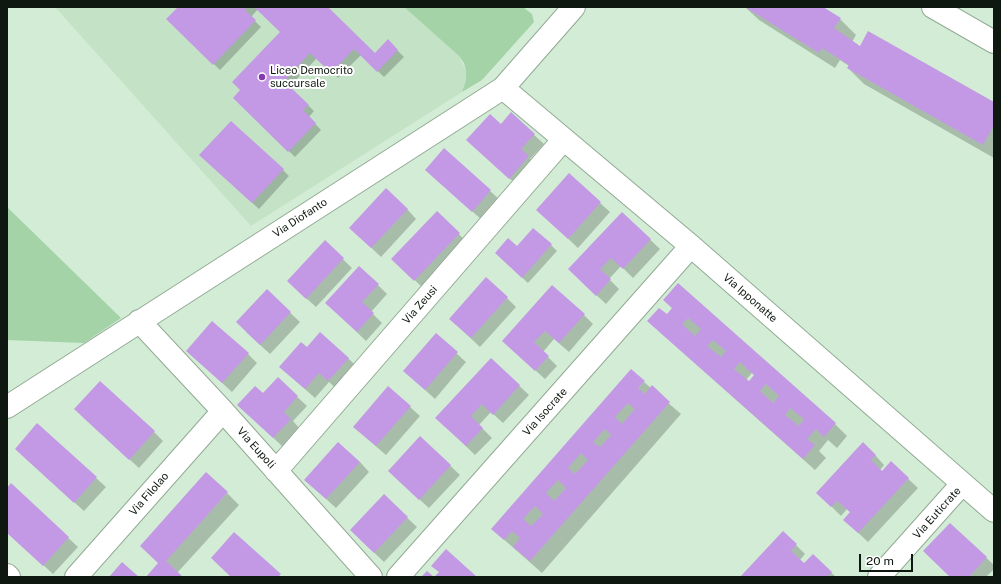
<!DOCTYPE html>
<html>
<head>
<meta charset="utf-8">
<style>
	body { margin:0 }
	#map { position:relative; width:1001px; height:584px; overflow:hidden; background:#d3ecd5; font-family:"Public Sans",sans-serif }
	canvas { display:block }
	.frame { position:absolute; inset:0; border:8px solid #0f1810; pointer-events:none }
	.scale { position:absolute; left:859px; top:554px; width:54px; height:18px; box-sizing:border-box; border:2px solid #0f1810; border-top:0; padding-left:5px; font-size:12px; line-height:14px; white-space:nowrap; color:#0f1810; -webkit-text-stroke:3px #fff; paint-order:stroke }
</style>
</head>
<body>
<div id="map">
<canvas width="1001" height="584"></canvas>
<div class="frame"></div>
<div class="scale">20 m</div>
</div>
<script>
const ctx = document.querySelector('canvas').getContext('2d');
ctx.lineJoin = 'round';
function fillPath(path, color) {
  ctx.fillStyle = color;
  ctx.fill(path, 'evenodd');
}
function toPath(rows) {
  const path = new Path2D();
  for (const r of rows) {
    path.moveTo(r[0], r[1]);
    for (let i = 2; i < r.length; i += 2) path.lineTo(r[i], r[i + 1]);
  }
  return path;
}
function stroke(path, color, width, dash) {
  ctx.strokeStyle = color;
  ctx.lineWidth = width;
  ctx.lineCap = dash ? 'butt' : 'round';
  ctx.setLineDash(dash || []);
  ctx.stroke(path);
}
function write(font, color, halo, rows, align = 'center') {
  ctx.font = font + ' "Public Sans",sans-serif';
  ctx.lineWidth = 4;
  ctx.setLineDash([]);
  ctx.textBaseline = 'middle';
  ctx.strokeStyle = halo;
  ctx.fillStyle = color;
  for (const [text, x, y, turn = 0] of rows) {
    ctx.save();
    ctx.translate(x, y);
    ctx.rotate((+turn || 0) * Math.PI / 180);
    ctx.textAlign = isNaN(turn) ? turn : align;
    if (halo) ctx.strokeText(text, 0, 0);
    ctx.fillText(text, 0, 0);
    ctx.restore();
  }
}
fillPath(toPath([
	[55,7,404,7,459,56,466,71,466,80,462,92,251,226]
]), '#c4e3c6');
fillPath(toPath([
	[404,7,523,7,532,14,534,22,482,80,462,92,466,80,466,71,464,63,459,56],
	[7,207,121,318,84,343,7,340]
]), '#a3d3a7');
fillPath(toPath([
	[179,7,326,7,375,54,388,41,404,57,384,77,361,55,338,78,317,58,289,87,314,111,309,117,321,130,295,157,234,98,242,90,281,32,258,9,251,17,261,27,220,70,168,19],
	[745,7,821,7,840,19,856,35,852,42,860,48,994,103,994,158,864,84,848,68,849,66,840,60,835,68,759,20],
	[511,114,544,144,530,159,538,166,519,187,477,149],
	[207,161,283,170,289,176,259,209],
	[569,175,610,212,578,248,547,219],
	[436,179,490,191,500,200,482,220],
	[407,209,416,219,381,257,360,237],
	[437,213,468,243,424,289,393,259],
	[622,213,660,249,633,278,621,266,609,279,619,289,606,304,578,278],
	[325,242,352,268,316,307,297,290],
	[551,245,557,251,528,283,502,259,517,248],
	[378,285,387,294,371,312,382,323,366,341,336,312],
	[267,291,300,322,270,354,246,332],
	[507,298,516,307,480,347,450,319],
	[665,300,835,424,847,436,837,448,828,440,819,451,826,458,815,470,661,333,667,316,673,309],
	[752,373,755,376,749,382,746,380],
	[584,315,593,324,569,352,554,339,543,352,557,366,545,379,503,341],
	[436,335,466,362,435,399,414,380],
	[187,351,248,354,257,363,232,392],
	[348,358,357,367,338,390,329,382,315,398,280,367],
	[491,359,529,395,503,423,491,412,479,425,492,438,475,455,446,427],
	[278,379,307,406,293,421,300,429,283,447,248,414],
	[644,382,681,414,542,573,492,529],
	[389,388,420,416,386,455,364,436],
	[84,418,154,432,163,441,139,468],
	[420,437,460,475,429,508,398,480],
	[875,455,884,465,880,470,882,472,891,463,918,488,868,542,854,529,851,513,847,509,841,516,817,492],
	[25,458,96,478,106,487,84,511],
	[360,462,369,472,336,508,315,489],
	[11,484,78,547,53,574,7,532,7,489],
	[227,493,239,505,177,573,182,577,148,577],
	[384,496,417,527,384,562,360,539],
	[950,524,994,565,994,569,986,577,951,577],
	[783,532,805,554,800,560,804,565,813,556,836,577,741,577]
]), '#0003');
fillPath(toPath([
	[178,7,248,7,245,10,256,20,213,65,166,19],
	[254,7,328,7,375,53,388,39,398,50,377,72,354,49,331,73,310,53,284,81,309,105,303,110,316,123,288,152,233,98,240,90,232,82,280,32],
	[745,7,823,7,841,18,834,28,860,46,868,31,994,102,994,125,983,145,847,68,849,65,822,48,819,53],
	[511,112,535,134,521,149,529,156,509,179,466,140,490,114,501,124],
	[231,121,284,169,252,203,199,155],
	[444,148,491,190,472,212,425,170],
	[569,173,601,202,568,239,536,210],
	[386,188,408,209,371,248,349,228],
	[437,211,460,233,414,281,391,259],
	[622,212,651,239,623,269,611,258,600,269,611,279,596,296,568,269],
	[533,228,552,244,522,278,495,253,508,238,517,246],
	[325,240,344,258,306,299,287,281],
	[359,266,379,284,362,302,374,313,357,332,325,303],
	[486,277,508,297,471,338,449,319],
	[678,283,836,423,824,437,816,429,807,439,815,445,803,459,647,321,659,308,667,314,672,308,663,300],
	[688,318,701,329,695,336,682,324],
	[713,340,726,351,721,357,707,346],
	[740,362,754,375,749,381,734,369],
	[766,384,779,396,773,403,760,391],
	[790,408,804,419,799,426,785,415],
	[552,285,585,314,559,343,545,331,534,342,549,356,535,371,502,341],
	[267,289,291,312,260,345,236,322],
	[212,321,249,353,222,383,186,351],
	[320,332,349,358,328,381,319,373,305,389,279,367,301,342,307,347],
	[436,333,458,352,425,390,403,371],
	[491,358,520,385,493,415,482,404,471,416,483,428,466,446,435,418],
	[631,369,645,381,638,388,645,394,652,385,670,402,530,561,513,547,520,538,512,531,504,540,491,529],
	[628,403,635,409,622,424,615,417],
	[605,429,611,435,600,447,593,442],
	[581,453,588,460,575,474,568,468],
	[558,480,566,488,554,501,546,493],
	[535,506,543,514,531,526,523,519],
	[278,377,298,396,284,412,291,419,273,438,237,405,255,386,263,393],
	[100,381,155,431,129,460,74,409],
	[388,386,411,406,376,446,353,427],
	[37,423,97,477,74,503,15,449],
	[420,436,451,465,419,500,388,471],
	[338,442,360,462,326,499,304,480],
	[863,442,876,455,871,460,882,471,891,461,909,478,858,533,843,520,850,512,837,501,831,507,816,493],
	[206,472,228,492,166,561,183,577,146,577,158,563,140,546],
	[11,483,69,537,43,566,7,533,7,488],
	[384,494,408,517,374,553,350,530],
	[950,523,987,557,969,577,950,577,923,551],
	[783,531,797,544,791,551,804,563,813,554,832,572,827,577,740,577],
	[234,532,281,574,278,577,231,577,211,558],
	[446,549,477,577,434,577,439,572,431,566],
	[122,562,139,577,109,577],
	[427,571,434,577,421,577]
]), '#c398e5');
const minor = toPath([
	[933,7,994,42],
	[503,88,691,246,994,511],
	[139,321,223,411,371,577],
	[7,407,503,88,574,7],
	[276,471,564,139],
	[7,575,9,577],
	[76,577,223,411],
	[398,577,691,246],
	[879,577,962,484]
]);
stroke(minor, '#92aa94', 24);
stroke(minor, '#fff', 22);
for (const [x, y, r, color] of [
	[262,77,4,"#823caf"]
]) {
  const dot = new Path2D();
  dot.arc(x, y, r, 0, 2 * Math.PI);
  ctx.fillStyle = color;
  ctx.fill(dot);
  stroke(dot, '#fff', 1.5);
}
write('11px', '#0f1810', '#fff', [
	["Liceo Democrito",270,71],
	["succursale",270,84]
], 'left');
write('11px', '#0f1810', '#fff', [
	["Via Diofanto",300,218,-33],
	["Via Ipponatte",750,298,41],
	["Via Zeusi",420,305,-49],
	["Via Isocrate",545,412,-48],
	["Via Eupoli",256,448,48],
	["Via Filolao",149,494,-49],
	["Via Euticrate",937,513,-48]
]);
</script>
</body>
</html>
